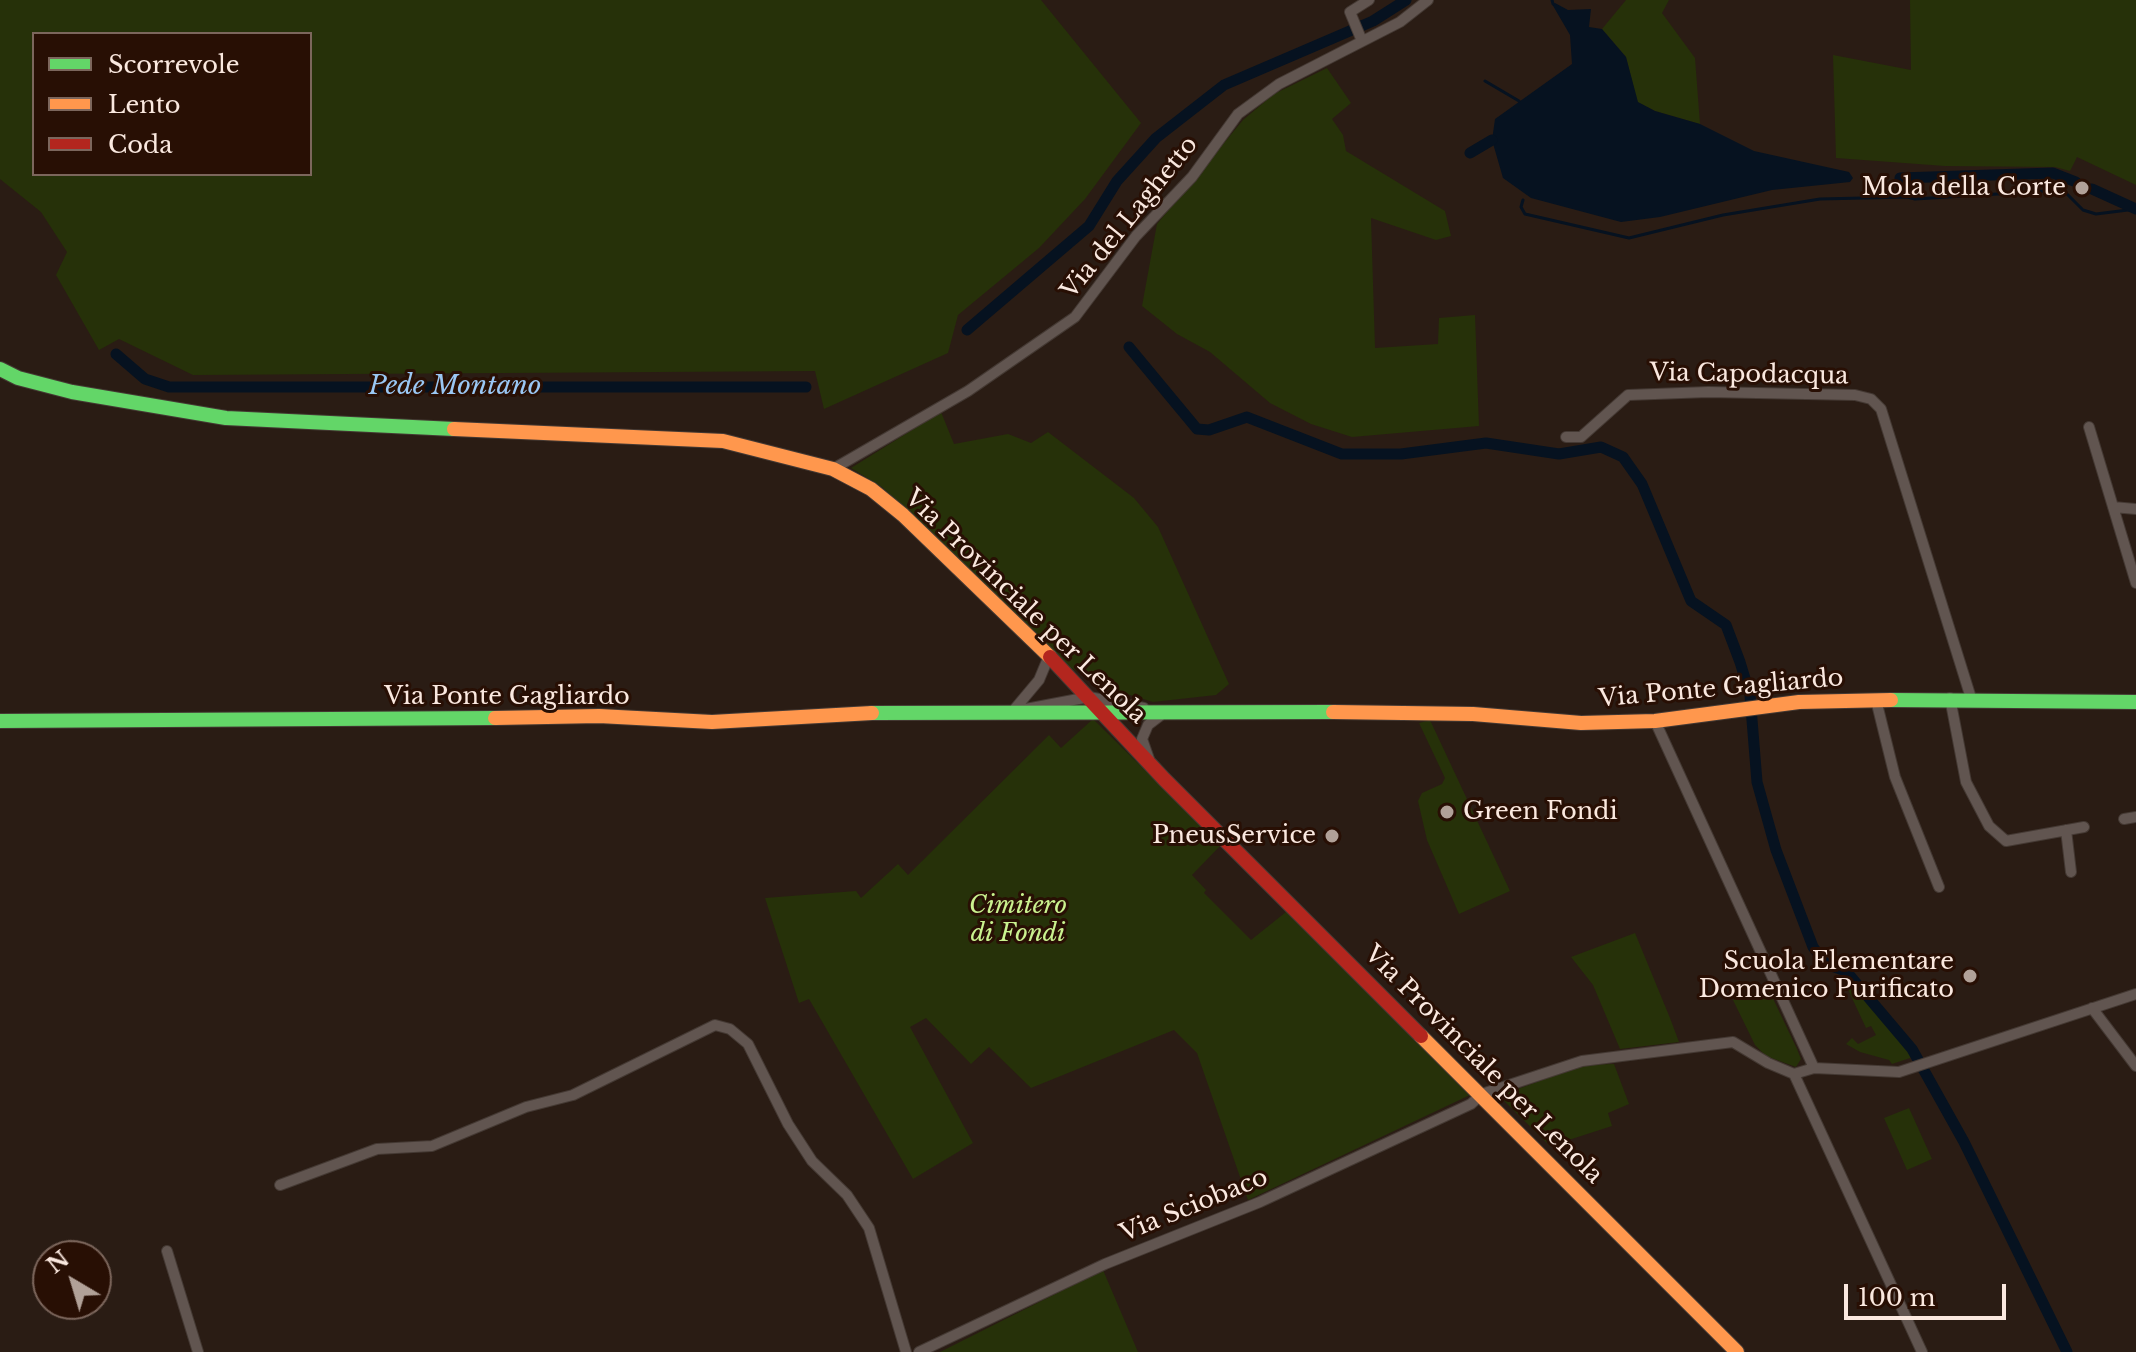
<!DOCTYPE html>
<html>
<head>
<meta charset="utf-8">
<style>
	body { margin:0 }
	#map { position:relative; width:2136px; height:1352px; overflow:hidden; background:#2a1c14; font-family:"Libre Baskerville",serif }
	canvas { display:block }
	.legend { position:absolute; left:32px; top:32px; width:280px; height:144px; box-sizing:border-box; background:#280f04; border:2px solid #7c665c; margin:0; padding:10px 14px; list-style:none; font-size:24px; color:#fae8df }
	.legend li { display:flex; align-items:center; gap:16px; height:40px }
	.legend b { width:40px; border:2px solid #7c665c }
	.north { position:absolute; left:32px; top:1240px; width:80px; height:80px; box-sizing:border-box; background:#280f04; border:2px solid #7c665c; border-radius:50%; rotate:322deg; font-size:22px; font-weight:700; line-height:32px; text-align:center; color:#fae8df }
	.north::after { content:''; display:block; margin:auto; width:28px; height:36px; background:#b1a198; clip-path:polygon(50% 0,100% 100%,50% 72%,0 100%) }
	.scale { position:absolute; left:1844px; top:1284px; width:162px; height:36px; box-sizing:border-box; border:4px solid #fae8df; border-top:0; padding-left:10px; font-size:24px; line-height:28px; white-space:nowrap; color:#fae8df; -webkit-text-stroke:6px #280f04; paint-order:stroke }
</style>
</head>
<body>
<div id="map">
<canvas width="2136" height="1352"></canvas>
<ul class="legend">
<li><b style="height:10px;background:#63d668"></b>Scorrevole</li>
<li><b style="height:10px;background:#ff974d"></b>Lento</li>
<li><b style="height:10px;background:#b3261e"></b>Coda</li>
</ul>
<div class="north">N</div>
<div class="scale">100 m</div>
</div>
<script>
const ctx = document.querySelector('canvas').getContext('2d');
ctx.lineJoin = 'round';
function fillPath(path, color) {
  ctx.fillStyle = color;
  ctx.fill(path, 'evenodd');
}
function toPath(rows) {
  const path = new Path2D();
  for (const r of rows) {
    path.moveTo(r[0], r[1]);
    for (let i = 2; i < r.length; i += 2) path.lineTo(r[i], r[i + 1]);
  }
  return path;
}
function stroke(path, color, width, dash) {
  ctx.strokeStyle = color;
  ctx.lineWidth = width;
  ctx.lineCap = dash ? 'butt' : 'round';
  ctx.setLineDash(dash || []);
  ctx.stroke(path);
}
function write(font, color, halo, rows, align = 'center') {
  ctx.font = font + ' "Libre Baskerville",serif';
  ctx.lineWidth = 6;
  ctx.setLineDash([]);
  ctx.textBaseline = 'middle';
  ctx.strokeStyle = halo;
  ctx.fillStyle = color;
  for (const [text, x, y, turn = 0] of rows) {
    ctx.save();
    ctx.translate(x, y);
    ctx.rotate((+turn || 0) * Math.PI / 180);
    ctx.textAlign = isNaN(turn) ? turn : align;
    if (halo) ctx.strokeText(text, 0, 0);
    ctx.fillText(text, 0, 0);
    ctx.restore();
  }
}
fillPath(toPath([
	[0,0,1041,0,1141,123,1085,199,1039,248,958,315,948,353,824,409,815,371,193,375,119,339,99,350,56,275,67,252,41,212,0,179],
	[34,34,310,34,310,174,34,174],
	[1626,0,1669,0,1662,13,1695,58,1700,124,1655,111,1637,102,1626,57,1602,29],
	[1910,0,2136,0,2136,185,2077,157,2070,171,2055,167,1945,166,1836,158,1833,55,1911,70],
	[1327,68,1351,103,1332,119,1343,135,1346,151,1445,211,1451,236,1436,240,1371,218,1375,348,1438,344,1439,318,1475,315,1479,426,1352,437,1311,424,1270,403,1210,352,1177,334,1142,306,1157,224,1243,120,1274,94],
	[941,412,954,444,1008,434,1031,443,1048,432,1134,498,1158,527,1229,684,1216,695,1153,702,1107,688,1066,665,882,487,851,468],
	[1093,719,1221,845,1192,875,1206,890,1204,893,1251,940,1286,912,1470,1095,1248,1200,1197,1053,1174,1030,1031,1088,989,1047,971,1064,926,1018,910,1027,973,1143,913,1179,809,999,799,1003,765,898,856,891,861,898,898,864,908,875,1049,735,1061,748],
	[1430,720,1510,891,1459,914,1427,840,1418,801,1422,793,1442,784,1445,778,1419,723],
	[1635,933,1670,1018,1679,1042,1620,1049,1593,985,1571,957],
	[1848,979,1913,1057,1892,1064,1889,1060,1860,1052,1846,1044,1852,1038,1858,1044,1876,1035,1871,1026,1866,1028,1844,981],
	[1768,988,1797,1049,1801,1059,1796,1067,1766,1056,1755,1045,1733,1000],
	[1614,1064,1629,1104,1608,1113,1612,1126,1550,1146,1499,1096,1583,1065],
	[1909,1108,1932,1159,1907,1170,1884,1118],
	[1103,1270,1138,1352,940,1352]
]), '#263109');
fillPath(toPath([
	[1555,3,1568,10,1591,9,1589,27,1602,29,1626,57,1638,102,1655,111,1700,124,1754,151,1849,172,1853,178,1850,182,1772,190,1660,217,1621,222,1531,198,1503,178,1492,140,1495,119,1572,64,1570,35,1552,4]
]), '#061220');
stroke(toPath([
	[1552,0,1553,4],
	[1485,81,1519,101],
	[1906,178,1907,197,1915,199,2047,191,2066,193,2083,210,2096,214,2136,209],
	[1523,200,1521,207,1525,214,1629,238,1723,215,1820,199,1907,197]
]), '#061220', 3);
stroke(toPath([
	[1470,153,1492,140],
	[1900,178,2053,173,2076,182],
	[2092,189,2136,209],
	[967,330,1089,226,1117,181,1156,138,1224,85,1373,21,1406,0],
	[1129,347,1197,429,1209,430,1247,417,1342,454,1401,454,1486,443,1559,454,1601,447,1623,457,1642,484,1691,601,1726,625,1740,662,1750,695,1757,782,1776,850,1813,947,1826,964,1846,971,1912,1049,1964,1142,2067,1352],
	[116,354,145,379,169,387,806,387]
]), '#061220', 11);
const street = toPath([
	[1362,41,1350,12,1369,0],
	[2089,427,2136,583],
	[1566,437,1581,437,1628,395,1708,392,1855,395,1871,399,1881,409,1971,698],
	[833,469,968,391,1075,317,1136,236,1192,177,1238,114,1279,84,1400,22,1428,0],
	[2113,507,2136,509],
	[1950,698,1966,782,1989,826,2006,841,2084,827],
	[1876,700,1895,777,1939,887],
	[1026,709,1089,697,1144,708],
	[1013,711,1039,680,1049,656],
	[1655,721,1814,1068],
	[1149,759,1142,739,1148,725,1165,712],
	[2124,819,2136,817],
	[2066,830,2071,872],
	[2092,1008,2136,1066],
	[1794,1074,1922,1352],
	[280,1185,377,1149,432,1146,526,1107,573,1095,715,1025,730,1029,748,1044,788,1124,812,1161,847,1195,869,1228,906,1352],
	[167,1251,198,1352],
	[919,1352,1105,1264,1260,1202,1471,1104,1482,1094,1582,1061,1733,1042,1768,1063,1794,1074,1814,1068,1899,1072,2136,994]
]);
const fast = toPath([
	[0,369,18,378,72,392,226,418,454,429],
	[1891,700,2136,702],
	[872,713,1333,712],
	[0,721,495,718]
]);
const slow = toPath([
	[454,429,723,441,833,469,871,489,903,515,1050,657],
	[1333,712,1473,714,1581,723,1655,721,1799,702,1891,700],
	[495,718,599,716,712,722,872,713],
	[1421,1036,1737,1352]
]);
const jam = toPath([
	[1050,657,1164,779,1421,1036]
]);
stroke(street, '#443933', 12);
stroke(fast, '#443933', 16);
stroke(slow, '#443933', 16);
stroke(jam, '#443933', 16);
stroke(street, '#615550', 10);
stroke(fast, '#63d668', 14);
stroke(slow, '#ff974d', 14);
stroke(jam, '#b3261e', 14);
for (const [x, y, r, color] of [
	[2082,188,8,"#b1a198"],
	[1447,812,8,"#b1a198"],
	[1332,836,8,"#b1a198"],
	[1970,976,8,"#b1a198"]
]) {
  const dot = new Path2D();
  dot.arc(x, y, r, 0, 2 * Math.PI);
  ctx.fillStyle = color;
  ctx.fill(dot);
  stroke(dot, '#280f04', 3);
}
write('24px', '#fae8df', '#280f04', [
	["Mola della Corte",2066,188],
	["Green Fondi",1463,812,"left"],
	["PneusService",1316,836],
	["Scuola Elementare",1954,962],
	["Domenico Purificato",1954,990]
], 'right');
write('24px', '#fae8df', '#280f04', [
	["Via del Laghetto",1130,218,-51],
	["Via Capodacqua",1749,375,1],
	["Via Provinciale per Lenola",1025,607,44],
	["Via Ponte Gagliardo",1721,689,-5],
	["Via Ponte Gagliardo",507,697],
	["Via Provinciale per Lenola",1483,1065,45],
	["Via Sciobaco",1194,1206,-22]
]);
write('italic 24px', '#caf28f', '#280f04', [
	["Cimitero",1018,906],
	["di Fondi",1018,934]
]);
write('italic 26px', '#9ac7f4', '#280f04', [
	["Pede Montano",455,387]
]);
</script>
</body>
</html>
